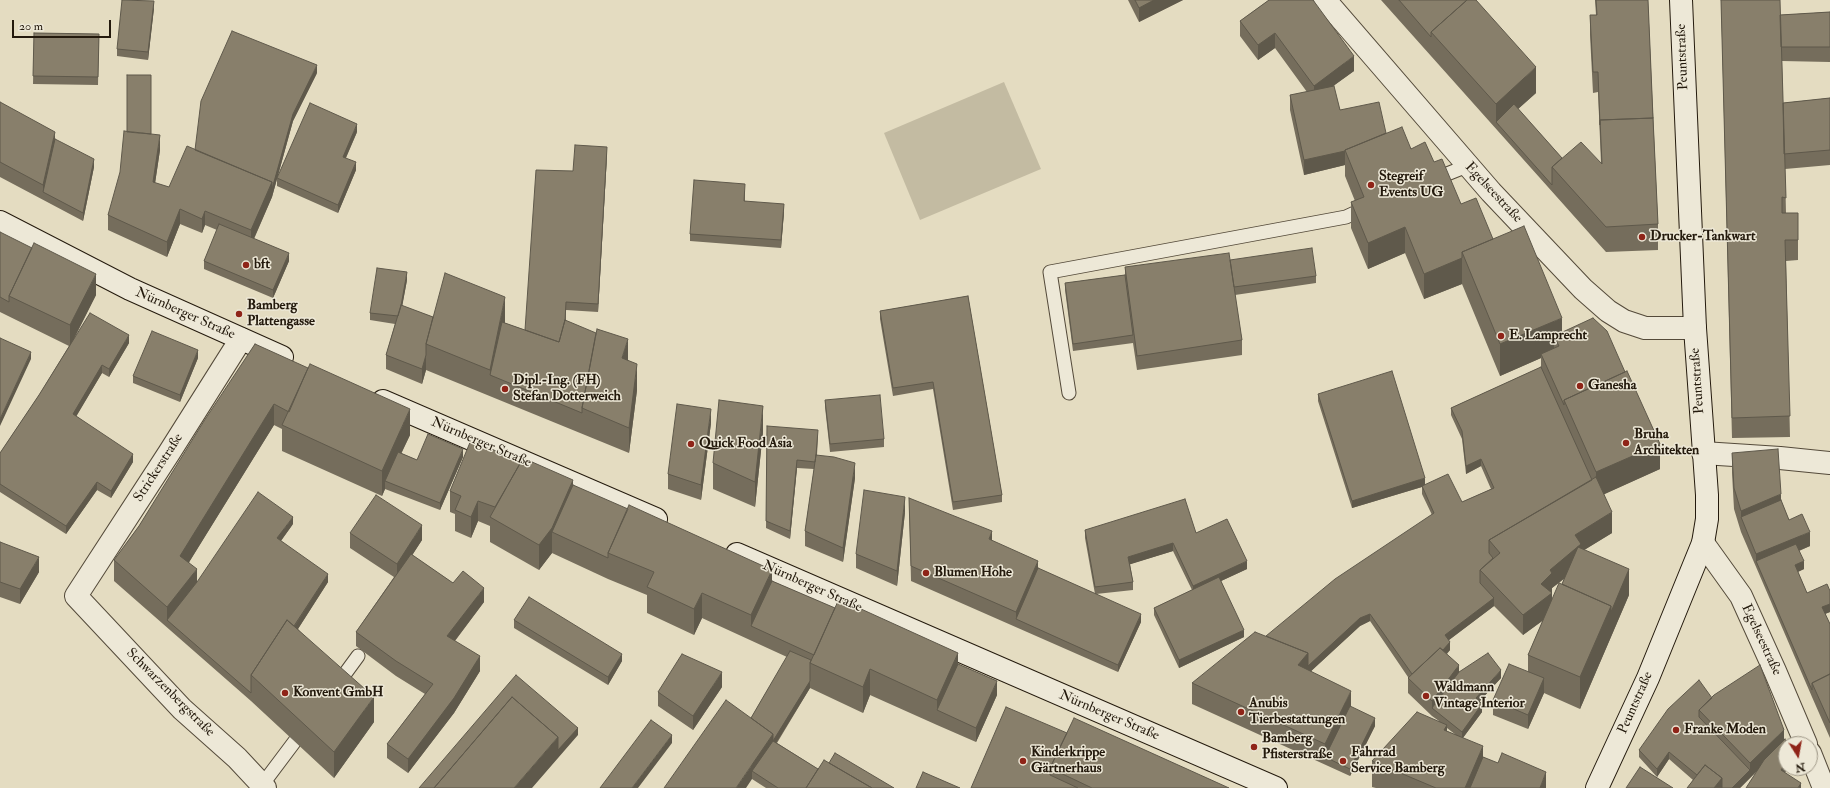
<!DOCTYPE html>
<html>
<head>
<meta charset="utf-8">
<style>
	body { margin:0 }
	#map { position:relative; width:1830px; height:788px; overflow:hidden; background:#e4dcc1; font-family:"IM FELL Double Pica",serif }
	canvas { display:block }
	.north { position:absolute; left:1778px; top:736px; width:40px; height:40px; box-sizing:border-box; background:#ede8d7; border:1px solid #9d9686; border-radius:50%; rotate:169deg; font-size:11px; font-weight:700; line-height:16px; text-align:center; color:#241a0d }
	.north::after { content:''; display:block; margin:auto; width:14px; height:18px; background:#8f2418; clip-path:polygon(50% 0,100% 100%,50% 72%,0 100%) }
	.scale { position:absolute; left:12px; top:20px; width:99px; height:18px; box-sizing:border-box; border:2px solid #241a0d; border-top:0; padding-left:5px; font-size:12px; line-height:14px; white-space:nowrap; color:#241a0d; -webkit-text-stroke:3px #ede8d7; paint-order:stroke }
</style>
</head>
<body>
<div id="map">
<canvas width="1830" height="788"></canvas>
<div class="north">N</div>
<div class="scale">20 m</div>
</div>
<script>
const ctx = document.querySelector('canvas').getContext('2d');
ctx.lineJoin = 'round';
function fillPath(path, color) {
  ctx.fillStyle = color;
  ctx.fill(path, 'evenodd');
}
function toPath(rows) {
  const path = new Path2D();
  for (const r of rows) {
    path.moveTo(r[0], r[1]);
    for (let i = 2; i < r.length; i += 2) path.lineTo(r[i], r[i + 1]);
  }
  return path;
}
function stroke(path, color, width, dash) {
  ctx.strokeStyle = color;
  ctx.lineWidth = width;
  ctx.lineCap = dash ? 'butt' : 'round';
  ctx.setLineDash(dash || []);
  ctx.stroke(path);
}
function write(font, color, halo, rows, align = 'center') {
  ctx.font = font + ' "IM FELL Double Pica",serif';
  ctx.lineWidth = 3;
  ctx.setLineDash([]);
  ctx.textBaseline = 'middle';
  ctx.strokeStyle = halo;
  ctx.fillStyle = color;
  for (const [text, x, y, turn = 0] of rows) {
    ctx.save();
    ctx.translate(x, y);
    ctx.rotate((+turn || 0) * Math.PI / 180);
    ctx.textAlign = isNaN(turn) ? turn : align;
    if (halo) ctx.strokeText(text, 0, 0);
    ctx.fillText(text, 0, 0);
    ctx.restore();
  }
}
fillPath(toPath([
	[1004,82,1041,169,920,220,884,133]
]), '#c3bba2');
const lane = toPath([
	[1432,180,1467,166],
	[1069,393,1050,272,1346,217,1359,211],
	[336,686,358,656],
	[262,785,295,741]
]);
const street = toPath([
	[1325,0,1491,192,1583,289,1608,311,1624,321,1645,328,1695,328],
	[241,339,169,453,76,596,182,709,237,758,265,788],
	[1703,453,1780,458,1830,463],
	[1703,543,1741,596,1775,671,1806,744],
	[1810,753,1824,788]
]);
const secondary = toPath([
	[0,222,130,289,282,357],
	[383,401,656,519],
	[737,554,1276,788],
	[1597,788,1648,678,1703,543,1707,519,1707,495,1695,328,1681,0]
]);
stroke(lane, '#544a3a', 15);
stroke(street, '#544a3a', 24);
stroke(secondary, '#241a0d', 24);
stroke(lane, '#ede8d7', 13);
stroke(street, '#ede8d7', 22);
stroke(secondary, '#ede8d7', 22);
fillPath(toPath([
	[1128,0,1183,0,1139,22],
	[1269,0,1354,71,1333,86,1340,110,1386,133,1434,162,1461,204,1493,239,1562,332,1660,469,1604,494,1612,533,1584,550,1629,595,1580,709,1544,693,1528,729,1493,715,1493,700,1528,672,1528,655,1543,620,1523,635,1494,606,1449,640,1450,650,1447,654,1459,672,1501,678,1480,701,1482,712,1463,738,1483,757,1546,787,1546,788,1376,788,1372,787,1372,761,1439,721,1432,716,1408,693,1408,677,1370,621,1360,626,1311,671,1351,707,1375,726,1350,776,1192,704,1192,683,1266,636,1432,515,1422,494,1422,487,1352,508,1318,401,1318,394,1425,485,1462,502,1491,489,1481,466,1466,474,1462,439,1451,415,1451,408,1541,367,1541,358,1500,376,1462,284,1424,299,1405,253,1368,269,1351,228,1351,202,1355,201,1345,176,1345,165,1304,175,1290,110,1290,95,1307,92,1275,48,1258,60,1240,36,1240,21],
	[1564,579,1562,584,1552,601,1552,588],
	[1447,728,1456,735,1447,731],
	[1381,0,1476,0,1536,93,1518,109,1562,158,1601,163,1598,92,1593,93,1590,35,1590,15,1596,15,1595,0,1648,0,1658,224,1658,250,1606,252],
	[1721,0,1780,0,1780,15,1830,12,1830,62,1782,61,1783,103,1830,98,1830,165,1785,169,1786,213,1798,213,1798,260,1786,261,1790,437,1732,438],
	[154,8,148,60,117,56,117,49],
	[34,33,99,34,98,85,33,84],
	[317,73,293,121,272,197,254,239,289,261,273,298,204,269,204,261,217,230,205,225,202,233,180,224,167,257,108,230,108,215,151,134,160,150,155,183,169,187,195,150],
	[0,102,94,167,83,221,0,177],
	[357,132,346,158,356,170,338,213,277,186,277,178],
	[607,155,598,312,566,310,566,321,628,360,637,390,629,453,426,370,422,384,386,369,386,355,395,324,370,320,370,313,407,280,402,306,433,317,505,322,505,323,525,330,573,171],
	[745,191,745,201,784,212,781,248,690,241,690,234],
	[0,232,96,295,75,337,129,343,109,377,102,373,76,416,133,462,111,498,97,490,66,534,0,492,0,453,39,395,69,346,0,312],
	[1230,260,1316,276,1316,283,1235,295,1242,340,1242,355,1137,370,1133,343,1073,351,1065,290,1065,283,1125,275,1125,267],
	[968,296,1002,495,1002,502,953,510,933,389,893,396,880,319,880,311],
	[255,344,410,435,401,453,417,460,463,457,440,510,385,489,382,496,282,451,282,429,274,425,189,562,197,582,293,524,281,541,328,582,298,629,374,722,334,778,251,701,114,581,114,560,139,526],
	[198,358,180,402,133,383,133,376],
	[825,400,884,439,884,447,830,452,825,407],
	[711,423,701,500,668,489,668,474],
	[767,426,818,437,817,455,855,478,843,562,805,546,805,531,814,469,797,468,790,539,766,528],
	[763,432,755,507,713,489,713,463],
	[1732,453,1781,500,1789,520,1810,546,1799,551,1804,569,1798,572,1807,593,1830,591,1830,612,1825,614,1830,624,1830,738,1812,697,1741,532,1734,509,1732,473],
	[573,485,772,581,958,664,997,695,976,742,937,725,870,695,863,713,810,688,777,743,818,769,829,763,894,788,766,788,752,779,751,718,787,657,702,618,694,635,647,613,647,595,608,579,552,553,539,570,490,542,490,526,478,521,471,538,455,531,455,514,450,512,450,491],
	[909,498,992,541,1038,568,1095,594,1085,538,1085,530,1196,533,1247,569,1221,581,1244,637,1179,668,1154,615,1154,608,1192,590,1173,551,1130,564,1133,582,1133,590,1096,594,1141,622,1118,672,911,581],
	[905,512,897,586,856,568,856,554],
	[350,533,422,540,412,555,453,583,484,602,455,641,480,671,454,713,408,773,387,758,387,744,425,694,396,676,356,646,356,632,394,577,350,548],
	[0,542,39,572,20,604,0,597],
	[514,620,622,661,608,685,514,628],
	[722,687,693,730,658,706,658,692],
	[1712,698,1784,740,1786,768,1788,768,1785,773,1801,788,1757,771,1740,788,1687,788,1693,780,1669,759,1657,777,1639,757,1639,750],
	[1067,733,1229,788,971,788]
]), '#756d5c');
fillPath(toPath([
	[1154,0,1183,0,1139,22,1139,8],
	[154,1,154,8,148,60,148,52],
	[1275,33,1275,48,1258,60,1258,45],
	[1354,56,1354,71,1314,100,1314,86],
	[317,65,317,73,293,121,272,197,251,245,251,230,293,114],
	[1536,67,1536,93,1499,126,1496,122,1496,104],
	[357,124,357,132,343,164,343,157],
	[55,132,55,147,43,192,43,185],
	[160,135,160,150,153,197,153,182],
	[607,147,607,155,598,312,598,304],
	[1345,151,1345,165,1304,175,1304,160],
	[94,159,94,167,83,221,83,213],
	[356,162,356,170,338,213,338,205],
	[784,204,784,212,781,248,781,240],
	[180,209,180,224,167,257,167,242],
	[205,211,205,225,202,233,202,219],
	[1405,227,1405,253,1368,269,1368,243],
	[289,253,289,261,273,298,273,290],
	[1462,258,1462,284,1424,299,1424,274],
	[407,272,407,280,399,324,399,317],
	[96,274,96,295,70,346,70,325],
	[505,297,505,322,494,377,490,375,490,370],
	[1562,318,1562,350,1559,346,1554,336,1554,353,1541,354,1541,358,1500,376,1500,344],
	[129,335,129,343,109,377,109,369],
	[628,339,628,365,622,358],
	[198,350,198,358,180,402,180,395],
	[31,352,31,359,0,426,0,419],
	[426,355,426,370,422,384,422,369],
	[637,364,637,390,629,453,629,428],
	[102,365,102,373,73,422,73,414],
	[274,404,274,425,180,577,180,556],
	[763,406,763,432,755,507,755,482],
	[410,409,410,435,388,482,385,481,385,489,382,496,382,471],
	[711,409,711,423,701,500,701,485],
	[1660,444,1660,469,1596,498,1596,472],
	[463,449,463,457,440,510,440,503],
	[133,454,133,462,111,498,111,491],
	[1481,459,1481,466,1466,474,1466,466],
	[797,460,797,468,790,539,790,531],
	[855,463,855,478,843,562,843,548],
	[1425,478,1425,486,1352,508,1352,501],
	[573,480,573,506,552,532,552,553,539,570,539,545],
	[97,482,97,490,66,534,66,526],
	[1781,494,1781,515,1741,517,1741,511],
	[905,497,905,512,897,586,897,571],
	[478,501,478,521,471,538,471,517],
	[1612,512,1612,533,1581,552,1581,565,1552,588,1552,614,1523,635,1523,615,1550,570,1575,535],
	[293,517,293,524,277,546,277,538],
	[422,525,422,540,397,579,397,564],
	[992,531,992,545,989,539],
	[1810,532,1810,546,1759,567,1756,561,1756,554],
	[1173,543,1173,551,1128,565,1128,557],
	[39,557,39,572,20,604,20,589],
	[1038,561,1038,576,1016,619,1016,612],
	[1247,561,1247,569,1193,594,1193,586],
	[1804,561,1804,569,1795,573,1795,565],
	[197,569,197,589,167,620,167,607],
	[1629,569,1629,595,1580,709,1580,677,1611,606],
	[772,570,772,595,751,626,751,615],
	[328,574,328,582,262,685,259,682],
	[484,588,484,602,447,651,447,636],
	[702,593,702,618,694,635,694,609],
	[1494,598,1494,606,1445,643,1445,635],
	[1830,604,1830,612,1822,615,1822,607],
	[1141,614,1141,622,1118,672,1118,665],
	[1370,614,1370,621,1360,626,1308,674,1298,665,1308,653,1360,618],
	[1244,630,1244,637,1179,668,1179,660],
	[1450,642,1450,650,1416,685,1415,679],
	[958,653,958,678,937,710,937,700],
	[622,654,622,661,608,685,608,677],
	[480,656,480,671,454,713,408,773,408,759],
	[1459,665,1459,679,1432,708,1432,716,1432,701],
	[870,669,870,695,863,713,863,687],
	[1501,670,1501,678,1476,705,1476,698],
	[722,672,722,687,693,730,693,716],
	[1544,678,1544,693,1528,729,1528,715],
	[810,681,810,688,773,748,752,771,752,779,746,788,736,788],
	[997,681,997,695,976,742,976,728],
	[1351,691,1351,712,1325,757,1325,744],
	[374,697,374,722,334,778,334,752],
	[1482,704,1482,712,1462,739,1462,732],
	[1375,718,1375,726,1350,776,1350,769],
	[1447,725,1447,750,1444,730],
	[578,728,578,735,532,788,514,788,558,737],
	[1784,730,1784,744,1740,788,1732,788,1750,770,1750,763],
	[672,735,672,743,638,788,632,788],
	[1483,746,1483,772,1476,788,1465,788],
	[1669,752,1669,759,1657,777,1657,769],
	[1786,763,1786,768,1788,768,1781,778,1781,770],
	[1546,772,1546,788,1540,788],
	[1722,778,1722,788,1714,788],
	[1801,783,1801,788,1798,788]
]), '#5f594b');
const building = toPath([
	[122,0,154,1,148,52,117,49,122,0],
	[1135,0,1154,0,1139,8,1135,0],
	[1269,0,1313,0,1354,56,1314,86,1275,33,1258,45,1240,21,1269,0],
	[1399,0,1467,0,1431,32,1431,37,1399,0],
	[1467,0,1476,0,1536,67,1496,104,1431,32,1467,0],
	[1596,0,1648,0,1653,118,1600,120,1600,125,1598,72,1593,72,1590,15,1597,15,1596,0],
	[1721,0,1780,0,1786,198,1782,197,1782,213,1798,213,1798,240,1785,240,1790,416,1732,418,1721,0],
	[1830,12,1830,47,1781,47,1780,15,1830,12],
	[232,31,317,65,293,114,272,189,272,182,195,150,201,101,232,31],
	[34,33,99,34,98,77,33,76,34,33],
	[127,75,151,75,151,134,127,132,127,75],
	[1334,86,1340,110,1379,102,1386,133,1345,150,1345,151,1304,160,1290,95,1334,86],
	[1830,98,1830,150,1784,154,1783,103,1830,98],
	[0,102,55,132,43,185,0,162,0,102],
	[310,103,357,124,343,157,356,162,338,205,277,178,310,103],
	[1514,104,1562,158,1552,167,1552,185,1496,122,1514,104],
	[1653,118,1658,224,1606,227,1552,167,1581,142,1602,164,1600,120,1653,118],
	[1402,127,1411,149,1425,142,1434,162,1442,159,1461,204,1476,198,1493,239,1462,252,1462,258,1424,274,1405,227,1368,243,1351,202,1364,197,1345,150,1402,127],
	[124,131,160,135,153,182,169,187,187,146,272,182,251,230,205,211,202,219,180,209,167,242,108,215,120,172,124,131],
	[55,139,94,159,83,213,43,192,55,139],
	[575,145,607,147,598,304,566,302,565,321,565,320,559,342,525,330,536,170,573,171,575,145],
	[694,180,745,184,744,201,784,204,781,240,690,234,694,180],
	[219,224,289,253,273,290,204,261,219,224],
	[1524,226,1562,318,1500,344,1462,252,1524,226],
	[0,232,32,248,9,296,9,302,0,297,0,232],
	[34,243,96,274,70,325,9,296,34,243],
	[1312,248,1316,276,1234,287,1230,260,1312,248],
	[1229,253,1242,340,1137,356,1125,267,1229,253],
	[377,268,407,272,401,306,398,316,370,313,377,268],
	[445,273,505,297,490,370,426,344,445,273],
	[1125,275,1133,335,1073,344,1065,283,1125,275],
	[968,296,1002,495,953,502,933,382,893,388,880,311,968,296],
	[401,305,433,317,426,344,426,355,422,369,386,355,401,305],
	[90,313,129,335,109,369,102,365,73,414,133,454,111,491,97,482,66,526,0,484,0,453,39,395,90,313],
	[1593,318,1607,331,1625,372,1564,400,1564,405,1541,354,1559,346,1554,336,1593,318],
	[565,320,596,333,582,408,582,413,490,375,502,322,559,342,565,320],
	[597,329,628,339,622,358,637,364,629,428,582,408,597,329],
	[152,331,198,350,180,395,133,376,152,331],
	[0,338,31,352,0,419,0,338],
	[255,344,308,368,289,412,274,404,180,556,197,569,167,607,114,560,139,526,204,421,255,344],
	[310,364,410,409,382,471,282,425,310,364],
	[1541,367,1592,480,1489,540,1489,553,1493,558,1480,570,1480,583,1494,598,1445,635,1450,642,1443,650,1440,648,1412,674,1370,614,1360,618,1308,666,1308,653,1266,636,1335,579,1434,513,1422,486,1448,474,1462,502,1494,488,1481,459,1466,466,1462,431,1451,408,1541,367],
	[1392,371,1425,478,1352,501,1318,394,1392,371],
	[1627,371,1660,444,1596,472,1564,400,1627,371],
	[880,395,884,439,830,444,825,400,880,395],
	[719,400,763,406,755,482,713,463,719,400],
	[677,404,711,409,701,485,668,474,677,404],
	[767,426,818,430,816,455,815,462,797,460,790,531,766,521,767,426],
	[428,434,463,449,440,503,385,481,398,452,417,460,428,434],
	[471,440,521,462,495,507,478,501,471,517,455,510,461,496,450,491,471,440],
	[1778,449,1781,494,1741,511,1734,488,1732,453,1778,449],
	[816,455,834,457,855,463,843,548,805,531,816,455],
	[523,458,573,480,552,528,539,545,490,517,523,458],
	[1596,477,1612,512,1575,535,1581,544,1550,570,1552,573,1541,584,1552,593,1523,615,1480,570,1500,553,1489,540,1596,477],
	[573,485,628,509,608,553,608,558,552,532,573,485],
	[864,490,905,497,897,571,856,554,864,490],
	[258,492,293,517,277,538,328,574,294,626,287,620,251,675,251,693,167,620,197,582,258,492],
	[376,495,422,525,397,564,350,533,376,495],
	[909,498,992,531,989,539,1038,561,1016,612,911,566,909,498],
	[1185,499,1196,533,1227,519,1247,561,1193,586,1173,543,1128,557,1133,582,1095,587,1085,530,1185,499],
	[1781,500,1789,520,1802,514,1810,532,1756,554,1741,517,1781,500],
	[629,505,772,570,751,615,702,593,694,609,647,587,654,572,608,553,629,505],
	[0,542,39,557,20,589,0,582,0,542],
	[1796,544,1804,561,1795,565,1807,593,1827,584,1830,591,1830,604,1822,607,1830,624,1830,674,1812,683,1812,690,1756,561,1796,544],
	[1578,547,1629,569,1611,612,1611,606,1562,584,1578,547],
	[411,554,453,583,463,571,484,588,447,636,480,656,454,698,408,759,387,744,433,684,396,661,356,632,411,554],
	[1038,568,1141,614,1118,665,1016,619,1038,568],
	[1219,577,1244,630,1179,660,1154,608,1219,577],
	[772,581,835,608,814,655,751,626,772,581],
	[1559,583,1611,606,1580,677,1528,655,1559,583],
	[529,597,622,654,608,677,514,620,529,597],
	[839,599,958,653,937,700,870,669,863,687,810,663,839,599],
	[287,620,374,697,334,752,251,675,287,620],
	[1255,632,1308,653,1298,665,1351,691,1325,744,1192,683,1255,632],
	[1440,648,1459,665,1432,701,1408,678,1440,648],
	[790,651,811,660,810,663,810,681,773,741,773,734,751,718,790,651],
	[1488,653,1501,670,1476,698,1482,704,1462,732,1432,708,1459,672,1488,653],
	[682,654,722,672,693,716,658,692,682,654],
	[958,664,997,681,976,728,937,710,958,664],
	[1509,664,1544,678,1528,715,1493,700,1509,664],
	[1760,665,1784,730,1750,763,1699,710,1714,695,1760,665],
	[1830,674,1830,723,1812,683,1830,674],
	[516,675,578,728,558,750,558,737,512,697,434,788,419,788,516,675],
	[1699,680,1712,698,1699,710,1699,717,1750,770,1732,788,1722,788,1722,778,1705,765,1697,775,1669,752,1657,769,1639,750,1668,709,1699,680],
	[512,697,558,737,514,788,434,788,512,697],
	[726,700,773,734,736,788,664,788,726,700],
	[1350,706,1375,718,1350,769,1325,757,1350,706],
	[1006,707,1067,733,1050,768,1050,775,1078,788,971,788,1006,707],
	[1417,712,1447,725,1444,730,1483,746,1465,788,1436,788,1372,761,1417,712],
	[1074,718,1229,788,1092,788,1050,768,1074,718],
	[651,720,672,735,632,788,600,788,651,720],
	[1785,739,1787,744,1786,744,1786,763,1781,770,1801,783,1798,788,1746,788,1764,760,1785,739],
	[773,741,818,769,806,788,778,788,752,771,773,741],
	[835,753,894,788,872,788,829,763,835,753],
	[1502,753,1546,772,1540,788,1470,788,1483,757,1498,763,1502,753],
	[824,760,872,788,806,788,824,760],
	[1705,765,1722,778,1714,788,1687,788,1705,765],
	[1640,767,1673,788,1626,788,1640,767],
	[923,772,960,788,916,788,923,772]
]);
fillPath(building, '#887f6b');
stroke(building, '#5f594b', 1);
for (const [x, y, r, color] of [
	[1371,185,4,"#8f2418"],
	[1642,237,4,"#8f2418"],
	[246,265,4,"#8f2418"],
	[239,314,4,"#8f2418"],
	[1501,336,4,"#8f2418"],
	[1580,386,4,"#8f2418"],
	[505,389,4,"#8f2418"],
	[1626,443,4,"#8f2418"],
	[691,444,4,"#8f2418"],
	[926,573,4,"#8f2418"],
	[285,693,4,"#8f2418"],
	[1426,696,4,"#8f2418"],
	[1241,712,4,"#8f2418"],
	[1676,730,4,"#8f2418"],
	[1254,747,4,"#8f2418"],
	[1023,761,4,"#8f2418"],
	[1343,761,4,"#8f2418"]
]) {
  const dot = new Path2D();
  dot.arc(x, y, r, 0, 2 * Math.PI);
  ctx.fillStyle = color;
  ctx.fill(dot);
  stroke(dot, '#ede8d7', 1.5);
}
write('14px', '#241a0d', '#ede8d7', [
	["Peuntstraße",1683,57,-92],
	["Egelseestraße",1493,193,47],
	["Nürnberger Straße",185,314,24],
	["Peuntstraße",1698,381,-94],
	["Nürnberger Straße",481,443,23],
	["Strickerstraße",159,468,-57],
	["Nürnberger Straße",812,587,24],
	["Egelseestraße",1761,640,65],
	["Schwarzenbergstraße",170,693,45],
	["Peuntstraße",1636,703,-66],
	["Nürnberger Straße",1109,716,23]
]);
write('bold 14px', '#241a0d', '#ede8d7', [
	["Stegreif",1379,177],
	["Events UG",1379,193],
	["Drucker-Tankwart",1650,237],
	["bft",254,265],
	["Bamberg",247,306],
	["Plattengasse",247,322],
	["E. Lamprecht",1509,336],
	["Dipl.-Ing. (FH)",513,381],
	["Stefan Dotterweich",513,397],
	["Ganesha",1588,386],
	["Bruha",1634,435],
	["Architekten",1634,451],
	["Quick Food Asia",699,444],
	["Blumen Hohe",934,573],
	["Waldmann",1434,688],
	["Vintage Interior",1434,704],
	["Konvent GmbH",293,693],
	["Anubis",1249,704],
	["Tierbestattungen",1249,720],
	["Franke Moden",1684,730],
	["Bamberg",1262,739],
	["Pfisterstraße",1262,755],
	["Kinderkrippe",1031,753],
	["Gärtnerhaus",1031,769],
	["Fahrrad",1351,753],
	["Service Bamberg",1351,769]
], 'left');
</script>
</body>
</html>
